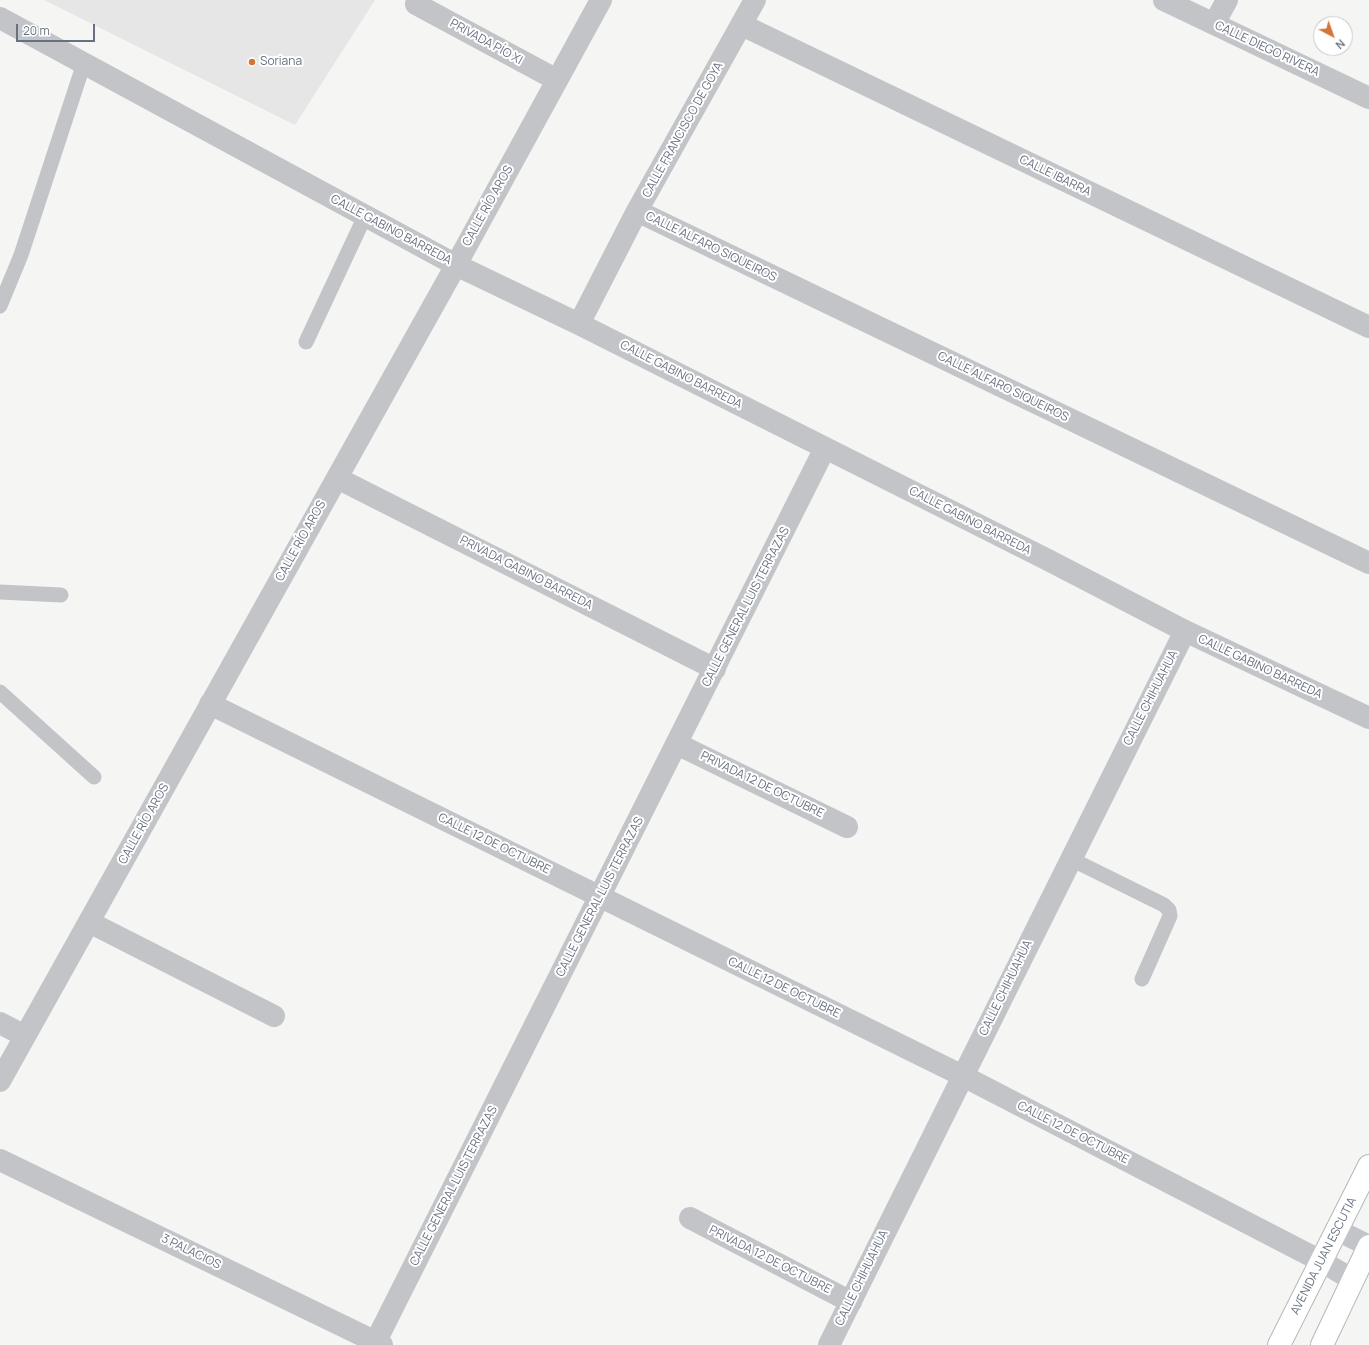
<!DOCTYPE html>
<html>
<head>
<meta charset="utf-8">
<style>
	body { margin:0 }
	#map { position:relative; width:1369px; height:1345px; overflow:hidden; background:#f5f6f3; font-family:Manrope,sans-serif }
	canvas { display:block }
	.north { position:absolute; left:1313px; top:16px; width:40px; height:40px; box-sizing:border-box; background:#fff; border:1px solid #c3c6cd; border-radius:50%; rotate:139deg; font-size:11px; font-weight:700; line-height:16px; text-align:center; color:#687181 }
	.north::after { content:''; display:block; margin:auto; width:14px; height:18px; background:#d17637; clip-path:polygon(50% 0,100% 100%,50% 72%,0 100%) }
	.scale { position:absolute; left:16px; top:24px; width:79px; height:18px; box-sizing:border-box; border:2px solid #687181; border-top:0; padding-left:5px; font-size:12px; line-height:14px; white-space:nowrap; color:#687181; -webkit-text-stroke:3px #fff; paint-order:stroke }
</style>
</head>
<body>
<div id="map">
<canvas width="1369" height="1345"></canvas>
<div class="north">N</div>
<div class="scale">20 m</div>
</div>
<script>
const ctx = document.querySelector('canvas').getContext('2d');
ctx.lineJoin = 'round';
function fillPath(path, color) {
  ctx.fillStyle = color;
  ctx.fill(path, 'evenodd');
}
function toPath(rows) {
  const path = new Path2D();
  for (const r of rows) {
    path.moveTo(r[0], r[1]);
    for (let i = 2; i < r.length; i += 2) path.lineTo(r[i], r[i + 1]);
  }
  return path;
}
function stroke(path, color, width, dash) {
  ctx.strokeStyle = color;
  ctx.lineWidth = width;
  ctx.lineCap = dash ? 'butt' : 'round';
  ctx.setLineDash(dash || []);
  ctx.stroke(path);
}
function write(font, color, halo, rows, align = 'center') {
  ctx.font = font + ' Manrope,sans-serif';
  ctx.lineWidth = 4;
  ctx.setLineDash([]);
  ctx.textBaseline = 'middle';
  ctx.strokeStyle = halo;
  ctx.fillStyle = color;
  for (const [text, x, y, turn = 0] of rows) {
    ctx.save();
    ctx.translate(x, y);
    ctx.rotate((+turn || 0) * Math.PI / 180);
    ctx.textAlign = isNaN(turn) ? turn : align;
    if (halo) ctx.strokeText(text, 0, 0);
    ctx.fillText(text, 0, 0);
    ctx.restore();
  }
}
fillPath(toPath([
	[44,0,375,0,295,125]
]), '#e6e6e6');
const primary = toPath([
	[1279,1345,1369,1166],
	[1322,1345,1369,1246]
]);
stroke(primary, '#b5b7bb', 24);
stroke(toPath([
	[0,306,21,255,84,63],
	[306,342,365,216],
	[0,592,61,595],
	[0,692,94,777],
	[1071,859,1164,905,1169,910,1170,916,1142,979]
]), '#c2c4c8', 15);
stroke(toPath([
	[1164,0,1369,98],
	[416,4,557,80],
	[0,18,456,265,579,324,1048,560,1185,631,1369,718],
	[1214,24,1227,0],
	[742,25,1369,327],
	[637,211,1369,563],
	[579,324,637,211,755,0],
	[337,478,715,669],
	[210,704,963,1076,1321,1261,1353,1280],
	[677,744,847,827],
	[89,922,274,1016],
	[0,1023,25,1036],
	[0,1081,456,265,601,0],
	[0,1160,382,1345],
	[690,1218,851,1302],
	[1337,1230,1369,1246],
	[374,1345,825,448],
	[829,1345,1185,631]
]), '#c2c4c8', 22);
stroke(primary, '#fff', 22);
for (const [x, y, r, color] of [
	[252,62,4,"#d17637"]
]) {
  const dot = new Path2D();
  dot.arc(x, y, r, 0, 2 * Math.PI);
  ctx.fillStyle = color;
  ctx.fill(dot);
  stroke(dot, '#fff', 1.5);
}
write('12px', '#687181', '#fff', [
	["PRIVADA PÍO XI",486,42,29],
	["CALLE DIEGO RIVERA",1267,49,25],
	["CALLE FRANCISCO DE GOYA",683,130,-61],
	["CALLE IBARRA",1055,176,26],
	["CALLE RÍO AROS",488,206,-61],
	["CALLE GABINO BARREDA",391,230,28],
	["CALLE ALFARO SIQUEIROS",711,247,26],
	["CALLE GABINO BARREDA",681,375,27],
	["CALLE ALFARO SIQUEIROS",1003,387,26],
	["CALLE GABINO BARREDA",970,521,27],
	["CALLE RÍO AROS",301,541,-61],
	["PRIVADA GABINO BARREDA",526,573,27],
	["CALLE GENERAL LUIS TERRAZAS",746,607,-63],
	["CALLE GABINO BARREDA",1260,667,25],
	["CALLE CHIHUAHUA",1151,698,-63],
	["PRIVADA 12 DE OCTUBRE",762,785,26],
	["CALLE RÍO AROS",144,824,-61],
	["CALLE 12 DE OCTUBRE",494,844,26],
	["CALLE GENERAL LUIS TERRAZAS",600,897,-63],
	["CALLE 12 DE OCTUBRE",784,988,26],
	["CALLE CHIHUAHUA",1006,988,-64],
	["CALLE 12 DE OCTUBRE",1073,1133,27],
	["CALLE GENERAL LUIS TERRAZAS",454,1186,-63],
	["3 PALACIOS",191,1252,26],
	["AVENIDA JUAN ESCUTIA",1324,1256,-63],
	["PRIVADA 12 DE OCTUBRE",770,1260,27],
	["CALLE CHIHUAHUA",862,1278,-64]
]);
write('12px', '#687181', '#fff', [
	["Soriana",260,62]
], 'left');
</script>
</body>
</html>
